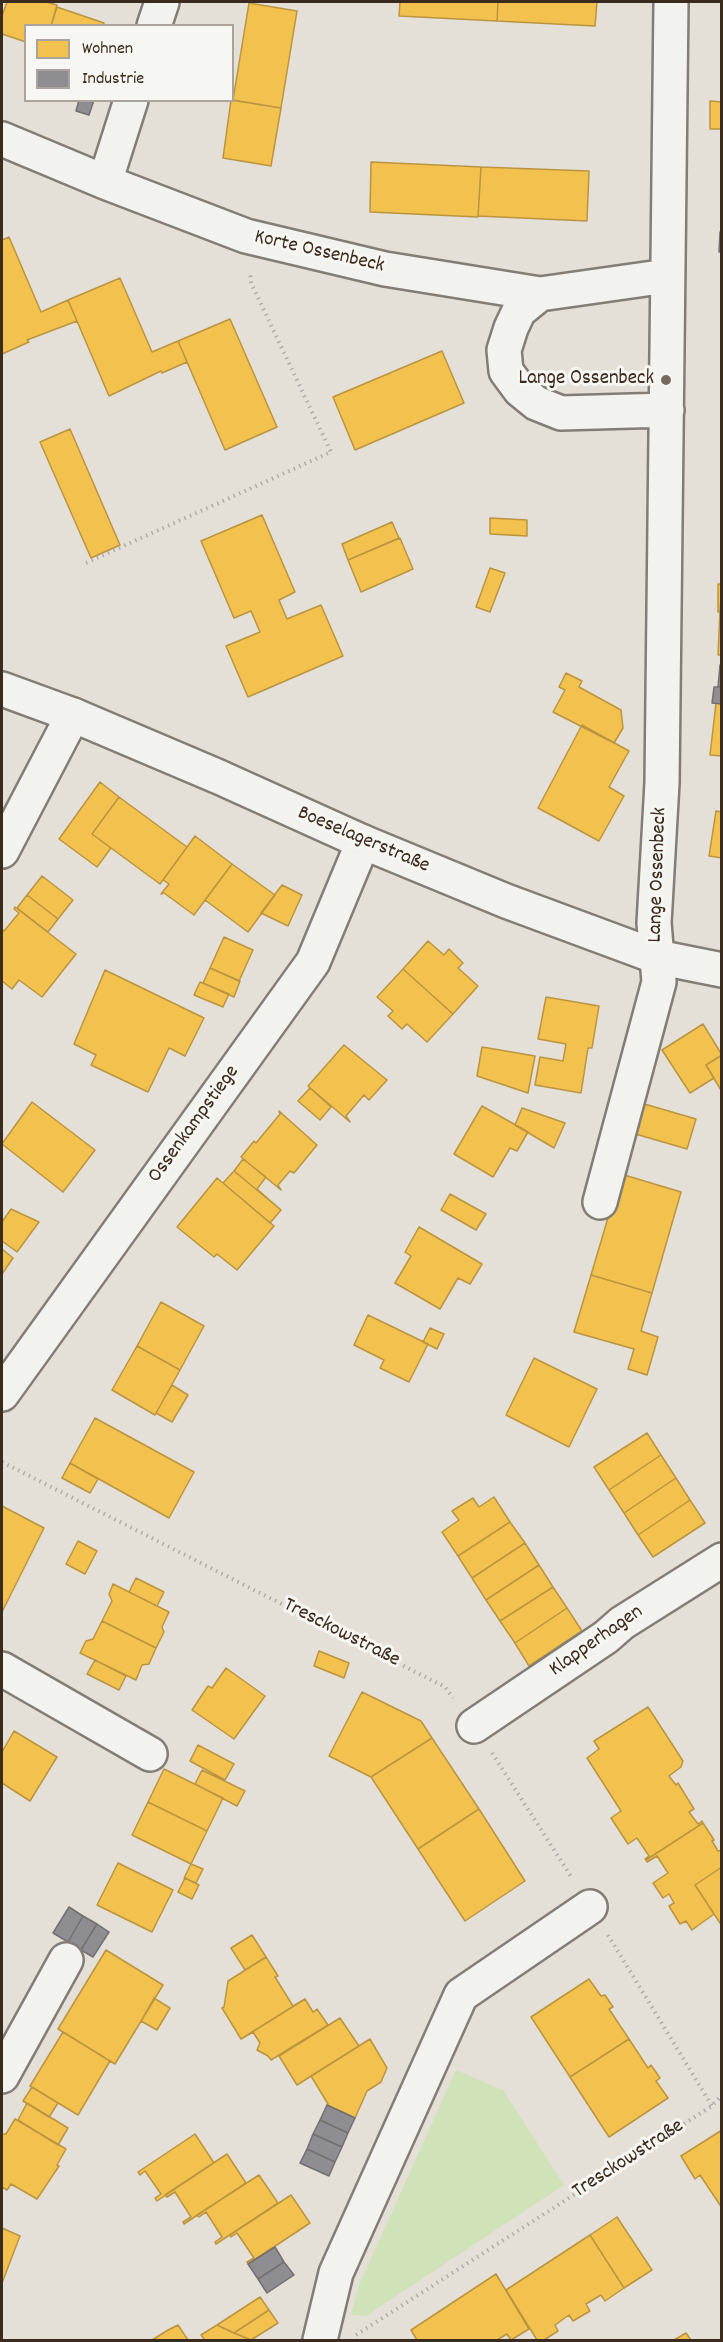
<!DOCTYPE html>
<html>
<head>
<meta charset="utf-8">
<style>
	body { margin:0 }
	#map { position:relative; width:723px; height:2342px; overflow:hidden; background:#e4e0d7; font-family:Dekko,sans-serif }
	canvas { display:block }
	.frame { position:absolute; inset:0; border:3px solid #3b2a1e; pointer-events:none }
	.legend { position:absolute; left:24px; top:24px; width:210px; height:78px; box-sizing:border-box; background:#f6f6f2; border:2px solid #aba49d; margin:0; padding:8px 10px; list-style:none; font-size:18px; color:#3b2a1e }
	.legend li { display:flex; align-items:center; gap:12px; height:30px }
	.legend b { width:30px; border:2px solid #aba49d }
</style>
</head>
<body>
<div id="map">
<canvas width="723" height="2342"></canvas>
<div class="frame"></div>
<ul class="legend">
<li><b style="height:16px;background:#f2c14e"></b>Wohnen</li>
<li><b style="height:16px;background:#8d8d92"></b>Industrie</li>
</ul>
</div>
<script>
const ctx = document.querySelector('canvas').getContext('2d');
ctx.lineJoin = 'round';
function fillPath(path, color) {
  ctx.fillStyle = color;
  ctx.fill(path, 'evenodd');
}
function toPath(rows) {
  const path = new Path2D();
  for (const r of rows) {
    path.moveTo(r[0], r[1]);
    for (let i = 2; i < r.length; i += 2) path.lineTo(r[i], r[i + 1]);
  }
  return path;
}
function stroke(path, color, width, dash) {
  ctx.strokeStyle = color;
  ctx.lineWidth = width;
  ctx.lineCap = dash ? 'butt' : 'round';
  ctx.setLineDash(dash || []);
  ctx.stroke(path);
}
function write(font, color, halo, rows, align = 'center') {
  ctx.font = font + ' Dekko,sans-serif';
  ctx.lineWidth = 6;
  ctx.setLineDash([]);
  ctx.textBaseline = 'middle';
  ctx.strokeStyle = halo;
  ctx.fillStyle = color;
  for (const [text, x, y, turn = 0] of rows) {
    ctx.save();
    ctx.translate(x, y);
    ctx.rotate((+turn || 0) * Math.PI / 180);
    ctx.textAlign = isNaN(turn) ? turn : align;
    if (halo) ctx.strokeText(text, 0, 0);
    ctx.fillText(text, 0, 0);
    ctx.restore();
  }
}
fillPath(toPath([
	[456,2070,503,2090,564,2185,366,2316,351,2315,359,2285]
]), '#d0e2b7');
const homes = toPath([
	[7,2,46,2,57,5,51,26,26,26,26,42,2,34,2,16,7,2],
	[400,2,498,2,497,21,399,16,400,2],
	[498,2,597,2,595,26,497,21,498,2],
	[249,3,297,11,281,108,233,100,249,3],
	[57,7,104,23,103,26,51,26,57,7],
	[231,100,281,108,271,166,223,158,231,100],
	[710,101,722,102,722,129,710,129,710,101],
	[371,162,481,167,478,217,370,212,371,162],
	[481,167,589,171,587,221,478,216,481,167],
	[9,237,41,312,68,300,77,321,27,340,29,342,2,354,2,240,9,237],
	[120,278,152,352,178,341,187,362,162,373,161,371,109,396,68,300,120,278],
	[230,319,277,427,225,450,178,341,230,319],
	[442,351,464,403,355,450,333,397,442,351],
	[70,429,120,545,91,558,40,442,70,429],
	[262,515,295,592,279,600,287,619,321,605,343,656,248,697,226,646,260,632,251,611,234,618,201,541,262,515],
	[490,518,527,520,527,536,490,534,490,518],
	[392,522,399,538,348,560,342,544,392,522],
	[400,538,413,569,361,592,348,560,400,538],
	[490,568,505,573,490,612,476,607,490,568],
	[718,584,722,584,720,612,718,612,718,584],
	[720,611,722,611,722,655,718,655,720,611],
	[566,673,582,681,579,687,621,710,623,728,614,743,553,712,565,690,559,687,566,673],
	[716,703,722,704,722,756,710,755,716,703],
	[582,725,629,751,609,787,624,796,599,841,538,808,582,725],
	[100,782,119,797,92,834,111,848,97,867,59,839,100,782],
	[119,797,187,847,160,884,92,834,119,797],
	[716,811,722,812,722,858,709,856,716,811],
	[195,836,232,864,194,915,164,893,161,894,169,884,163,880,195,836],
	[232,864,275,895,248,932,205,900,232,864],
	[42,876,73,900,58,919,27,895,42,876],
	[282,885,302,895,288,926,261,913,282,885],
	[27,895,58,919,48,932,17,908,27,895],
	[15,907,76,954,42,997,19,980,12,989,2,981,2,929,4,931,19,913,14,909,15,907],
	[224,937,253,950,239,981,210,968,224,937],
	[428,941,444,955,449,949,463,963,458,968,478,986,453,1014,403,969,428,941],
	[210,968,240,981,234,997,203,983,210,968],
	[403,969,453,1014,427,1042,407,1024,402,1029,388,1016,393,1011,377,997,403,969],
	[105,970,204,1018,185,1056,169,1048,148,1092,91,1065,96,1055,74,1044,105,970],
	[200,982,229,994,223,1007,194,995,200,982],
	[546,997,599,1006,592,1048,588,1048,581,1093,535,1085,540,1057,563,1061,566,1044,538,1039,546,997],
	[703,1024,722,1055,706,1065,714,1078,690,1093,662,1050,703,1024],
	[344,1045,387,1080,369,1100,364,1095,346,1116,350,1122,308,1086,344,1045],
	[482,1047,535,1056,528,1093,477,1076,482,1047],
	[722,1055,722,1092,706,1065,722,1055],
	[310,1088,331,1107,320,1120,298,1101,310,1088],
	[32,1102,95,1150,63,1192,2,1144,32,1102],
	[641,1103,696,1119,687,1149,632,1133,641,1103],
	[482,1106,528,1132,517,1151,510,1148,493,1177,454,1154,482,1106],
	[522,1108,565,1123,554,1148,515,1125,522,1108],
	[279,1111,317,1145,294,1173,290,1171,278,1185,281,1190,241,1157,254,1141,256,1143,280,1114,279,1111],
	[243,1159,266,1177,257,1189,281,1210,234,1171,243,1159],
	[234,1171,281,1210,270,1223,223,1183,234,1171],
	[621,1174,681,1192,652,1293,591,1275,621,1174],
	[217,1178,274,1226,237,1270,217,1254,214,1257,177,1227,217,1178],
	[450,1194,486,1214,476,1230,441,1210,450,1194],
	[11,1209,39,1222,17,1252,2,1241,2,1222,11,1209],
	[419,1227,482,1264,470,1284,458,1278,440,1309,395,1283,411,1256,405,1252,419,1227],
	[2,1249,13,1258,2,1274,2,1249],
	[591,1275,652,1293,641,1331,658,1337,647,1375,628,1369,634,1349,574,1332,591,1275],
	[161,1302,204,1326,180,1370,137,1346,161,1302],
	[368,1315,428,1344,409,1382,380,1368,384,1360,354,1345,368,1315],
	[430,1328,444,1334,437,1349,423,1342,430,1328],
	[137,1346,180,1370,155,1415,112,1390,137,1346],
	[534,1358,597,1389,569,1447,506,1415,534,1358],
	[172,1385,188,1395,172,1422,156,1413,172,1385],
	[95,1418,194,1472,169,1518,70,1463,95,1418],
	[647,1433,661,1455,609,1490,594,1467,647,1433],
	[661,1455,676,1478,624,1513,609,1490,661,1455],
	[70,1463,98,1479,90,1493,62,1478,70,1463],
	[676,1478,690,1500,638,1535,624,1513,676,1478],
	[494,1497,510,1522,458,1556,442,1532,459,1520,452,1511,473,1498,479,1507,494,1497],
	[690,1500,705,1523,653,1557,638,1535,690,1500],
	[2,1506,44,1528,2,1612,2,1506],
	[510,1522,525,1543,472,1578,458,1556,510,1522],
	[78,1541,97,1551,85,1574,66,1564,78,1541],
	[525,1543,539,1565,486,1600,472,1578,525,1543],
	[539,1565,553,1587,500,1621,486,1600,539,1565],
	[136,1578,164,1592,157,1606,129,1592,136,1578],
	[113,1584,169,1612,162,1627,164,1632,156,1648,102,1621,112,1601,109,1594,113,1584],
	[553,1587,567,1608,515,1643,500,1621,553,1587],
	[567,1608,582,1631,529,1666,515,1643,567,1608],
	[102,1621,156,1648,149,1664,142,1665,136,1680,80,1653,86,1641,93,1639,102,1621],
	[319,1651,349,1663,344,1678,314,1666,319,1651],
	[95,1660,126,1676,119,1690,87,1674,95,1660],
	[226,1668,265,1696,234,1739,192,1710,208,1686,212,1688,226,1668],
	[362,1692,421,1721,432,1738,371,1777,329,1756,362,1692],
	[648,1707,683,1761,681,1767,669,1776,676,1785,678,1783,694,1809,689,1812,698,1824,702,1821,703,1823,646,1860,645,1859,649,1856,637,1838,628,1844,611,1818,621,1811,587,1758,599,1749,594,1741,648,1707],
	[14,1731,57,1757,30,1801,2,1783,2,1752,14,1731],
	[432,1738,479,1809,418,1849,371,1777,432,1738],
	[198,1745,234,1764,225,1780,190,1761,198,1745],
	[164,1769,223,1798,207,1831,148,1802,164,1769],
	[202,1770,245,1791,237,1806,195,1784,202,1770],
	[148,1802,207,1831,191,1864,132,1835,148,1802],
	[479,1809,525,1881,465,1921,418,1849,479,1809],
	[703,1823,714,1840,712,1841,718,1851,722,1850,722,1867,695,1885,714,1914,692,1930,686,1921,680,1924,669,1906,674,1903,669,1894,663,1898,653,1883,668,1873,657,1856,647,1862,646,1860,703,1823],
	[118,1863,173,1890,152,1932,97,1905,118,1863],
	[191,1864,203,1869,196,1883,184,1878,191,1864],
	[722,1867,722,1926,695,1885,722,1867],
	[185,1878,199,1885,192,1899,178,1892,185,1878],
	[252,1935,266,1957,245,1970,231,1948,252,1935],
	[106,1950,163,1985,115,2064,58,2029,106,1950],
	[266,1957,278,1976,275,1977,293,2006,305,1999,241,2039,222,2008,224,2007,228,1981,266,1957],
	[589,1979,601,1996,605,1995,613,2007,609,2009,629,2039,570,2077,531,2017,589,1979],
	[154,1998,170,2008,157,2030,141,2021,154,1998],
	[305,1999,313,2012,317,2009,328,2025,271,2060,268,2056,257,2050,260,2043,253,2032,241,2039,305,1999],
	[340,2018,359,2046,297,2085,279,2056,340,2018],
	[63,2032,110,2061,78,2115,30,2086,63,2032],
	[370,2039,387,2068,381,2082,367,2091,355,2118,327,2105,328,2104,311,2076,370,2039],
	[629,2039,648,2068,651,2065,660,2078,656,2081,668,2098,609,2137,570,2077,629,2039],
	[32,2087,58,2103,49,2117,23,2101,32,2087],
	[27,2103,68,2128,58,2145,18,2120,27,2103],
	[15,2119,66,2149,57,2165,59,2166,37,2199,11,2184,7,2190,2,2187,2,2134,6,2134,15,2119],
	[722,2130,722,2208,700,2175,695,2179,681,2156,722,2130],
	[195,2134,214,2163,157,2201,155,2198,161,2194,145,2171,140,2175,138,2172,195,2134],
	[227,2154,246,2183,184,2224,183,2222,191,2217,175,2192,167,2197,165,2195,227,2154],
	[259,2175,278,2203,216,2244,215,2242,222,2237,206,2212,199,2217,197,2215,259,2175],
	[291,2195,310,2223,248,2264,247,2262,254,2258,237,2233,231,2237,230,2235,291,2195],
	[617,2217,652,2270,624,2288,590,2235,617,2217],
	[2,2228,20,2236,2,2283,2,2228],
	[590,2235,624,2288,605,2301,601,2295,586,2304,590,2311,573,2321,569,2315,555,2325,558,2331,544,2340,537,2340,506,2290,590,2235],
	[496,2274,529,2329,511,2340,507,2334,497,2340,417,2340,411,2330,496,2274],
	[260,2297,269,2310,234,2333,217,2325,260,2297],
	[269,2310,278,2323,251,2340,234,2333,269,2310],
	[178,2325,188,2340,152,2340,168,2330,178,2325],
	[217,2325,234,2333,251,2340,205,2340,201,2335,217,2325],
	[686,2333,691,2340,674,2340,686,2333]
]);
fillPath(homes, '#f2c14e');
stroke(homes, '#bb9440', 1.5);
const industry = toPath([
	[79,100,94,100,89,115,76,111,79,100],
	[720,232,722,232,722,252,719,252,720,232],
	[720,665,722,665,722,687,718,687,720,665],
	[714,687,722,687,722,704,712,703,714,687],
	[69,1907,83,1916,68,1942,53,1933,69,1907],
	[83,1916,97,1924,81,1950,68,1942,83,1916],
	[97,1924,109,1932,93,1957,81,1950,97,1924],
	[327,2105,355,2118,348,2133,320,2120,327,2105],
	[320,2120,348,2133,342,2147,313,2134,320,2120],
	[313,2134,342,2147,335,2162,307,2149,313,2134],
	[307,2149,335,2162,329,2176,300,2163,307,2149],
	[275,2247,284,2262,258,2279,248,2264,275,2247],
	[284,2262,294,2275,267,2293,258,2279,284,2262]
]);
fillPath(industry, '#8d8d92');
stroke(industry, '#746f6f', 1.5);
const street = toPath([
	[154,26,162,2],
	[2,139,105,182,246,236,385,269,540,294,667,276],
	[105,182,131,100],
	[540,294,519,311,511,328,504,350,506,371,520,390,536,403,561,413,667,410],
	[2,851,73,715],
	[600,1202,659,982,654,923,662,783,671,2],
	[2,1394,313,962,363,842],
	[2,1669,150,1754],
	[474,1726,606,1637,622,1623,722,1560],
	[2,2076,66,1960],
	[320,2340,336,2273,461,1995,590,1907]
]);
const secondary = toPath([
	[2,689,73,715,219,777,363,842,506,901,657,957,722,970]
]);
stroke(street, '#827d76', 38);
stroke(secondary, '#827d76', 38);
stroke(toPath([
	[86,563,331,452,251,283,250,272],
	[2,1462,445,1687,453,1698],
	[492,1753,572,1878],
	[608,1935,712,2106],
	[356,2335,712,2106,722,2095]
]), '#afadaa', 4, [1.5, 4.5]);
stroke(street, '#f2f2ef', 33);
stroke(secondary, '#f2f2ef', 33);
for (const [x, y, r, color] of [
	[666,380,6,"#766a5f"]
]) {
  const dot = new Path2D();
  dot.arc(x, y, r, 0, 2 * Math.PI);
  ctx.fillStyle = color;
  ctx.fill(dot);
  stroke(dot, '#f6f6f2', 2);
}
write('21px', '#3b2a1e', '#f6f6f2', [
	["Korte Ossenbeck",319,253,13],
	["Boeselagerstraße",363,841,23],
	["Lange Ossenbeck",659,875,-88],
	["Ossenkampstiege",195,1125,-54],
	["Tresckowstraße",341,1634,27],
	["Klapperhagen",597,1642,-35],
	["Tresckowstraße",629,2160,-33]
]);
write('21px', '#3b2a1e', '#f6f6f2', [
	["Lange Ossenbeck",654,380]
], 'right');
</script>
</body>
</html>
